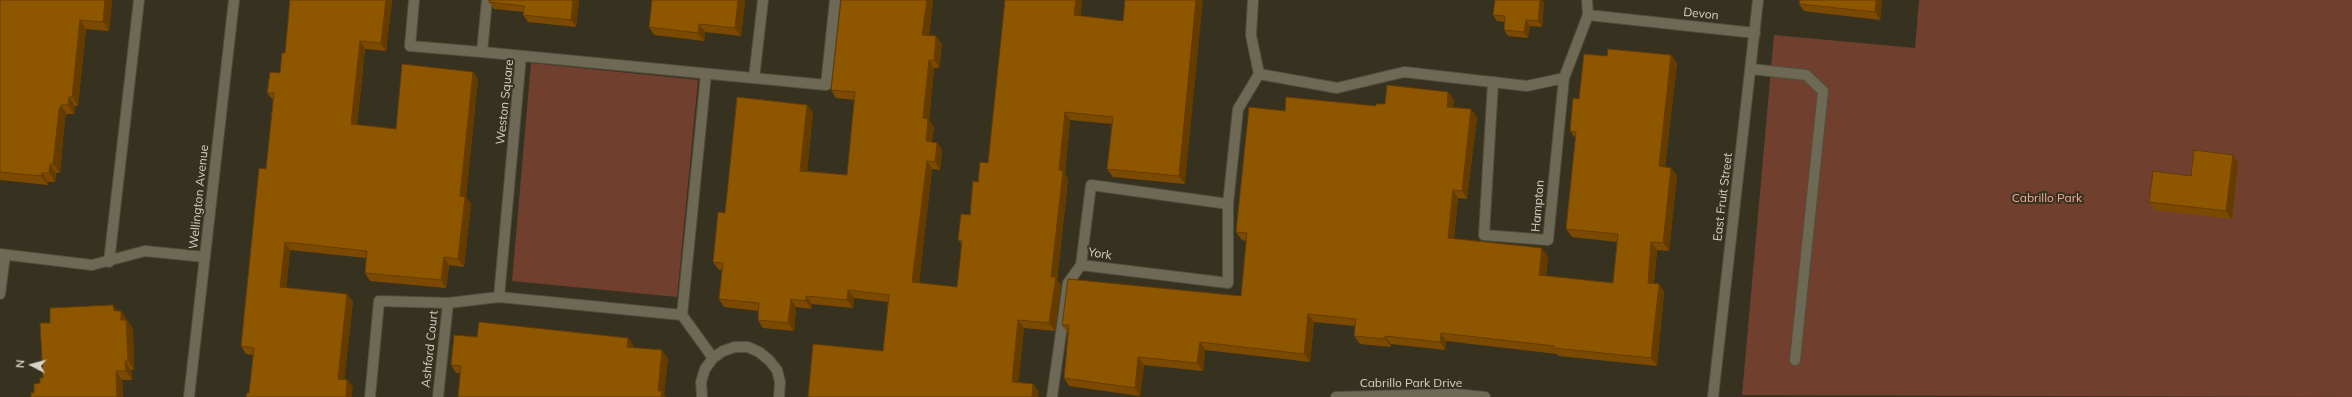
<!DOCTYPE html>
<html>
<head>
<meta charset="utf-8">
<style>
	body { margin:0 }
	#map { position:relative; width:2352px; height:397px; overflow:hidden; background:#373220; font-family:Mulish,sans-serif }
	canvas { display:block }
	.north { position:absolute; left:12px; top:345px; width:40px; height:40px; -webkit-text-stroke:3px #373220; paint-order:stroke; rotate:276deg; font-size:11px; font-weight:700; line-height:16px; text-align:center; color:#d5d2c7 }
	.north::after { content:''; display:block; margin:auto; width:14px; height:18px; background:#d5d2c7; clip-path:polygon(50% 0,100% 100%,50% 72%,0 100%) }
</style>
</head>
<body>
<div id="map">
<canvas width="2352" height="397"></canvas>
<div class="north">N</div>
</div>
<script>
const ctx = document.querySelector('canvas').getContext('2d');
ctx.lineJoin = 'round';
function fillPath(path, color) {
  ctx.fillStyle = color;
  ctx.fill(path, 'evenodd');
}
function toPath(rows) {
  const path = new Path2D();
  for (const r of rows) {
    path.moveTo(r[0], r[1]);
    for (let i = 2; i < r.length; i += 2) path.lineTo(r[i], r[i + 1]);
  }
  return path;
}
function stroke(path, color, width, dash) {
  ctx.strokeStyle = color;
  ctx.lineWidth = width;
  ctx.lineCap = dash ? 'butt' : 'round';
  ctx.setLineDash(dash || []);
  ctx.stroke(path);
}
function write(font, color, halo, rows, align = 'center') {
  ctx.font = font + ' Mulish,sans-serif';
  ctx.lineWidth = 4;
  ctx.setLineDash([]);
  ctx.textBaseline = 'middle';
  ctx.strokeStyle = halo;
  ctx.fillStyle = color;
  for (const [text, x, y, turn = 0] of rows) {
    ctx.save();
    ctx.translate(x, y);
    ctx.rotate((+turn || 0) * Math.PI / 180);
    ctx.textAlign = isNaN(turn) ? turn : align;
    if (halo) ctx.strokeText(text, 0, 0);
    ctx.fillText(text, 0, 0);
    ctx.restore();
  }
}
fillPath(toPath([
	[1919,0,2352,0,2352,397,1742,395,1774,35,1915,48],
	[531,63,698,80,677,297,512,281]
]), '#713f2e');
const minor = toPath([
	[414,0,410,46,482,52,487,0],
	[1588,15,1755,33],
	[482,52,826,85,835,0],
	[1751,69,1806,75,1823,91,1795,360],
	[706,74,682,315,713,358],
	[1259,74,1337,88,1404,72,1527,86,1564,78,1588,15,1587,0],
	[754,78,763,0],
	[1493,82,1484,235,1548,240,1564,78],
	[1228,204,1091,185,1081,265,1228,283,1228,204,1238,109,1259,74,1251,35,1253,0],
	[0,254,92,265,145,251,205,257],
	[109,262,139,0],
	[0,294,5,255],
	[499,297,521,56],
	[189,397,234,0],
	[370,397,379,301,448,303,499,297,682,315],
	[438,397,448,303],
	[702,397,701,382,705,369,713,358,723,351,735,347,748,347,759,352,769,360,777,370,780,382,779,397],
	[1052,397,1068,283,1081,265],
	[1336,397,1455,394,1485,397],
	[1713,397,1758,0]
]);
stroke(minor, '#514e3e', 12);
stroke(minor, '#6e6955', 10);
fillPath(toPath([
	[0,0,112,0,109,31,86,29,78,106,75,106,74,114,67,114,65,118,60,173,56,173,55,182,48,182,48,185,0,180],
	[290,0,392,0,386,51,365,49,357,125,396,129,473,72,478,79,466,197,471,204,464,267,449,265,446,288,370,281,365,273,366,258,290,250,286,288,347,294,353,302,344,379,347,380,353,387,249,393,253,355,246,354,241,346,266,169,273,100,267,93,280,73,285,53],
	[579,0,576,27,528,22,523,15,524,12,494,9,489,2],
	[745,0,741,36,705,32,704,41,654,35,649,27],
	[841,0,933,0,929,35,942,44,939,68,934,68,929,120,934,127,932,142,937,143,942,150,940,170,932,169,919,283,957,287,962,245,958,240,970,215,978,182,988,163,1082,0,1080,16,1185,184,1113,177,1107,169,1112,124,1070,120,1065,174,1068,179,1057,280,1061,285,1055,331,1024,328,1018,382,1033,384,1039,392,883,351,888,302,854,298,853,308,812,304,811,309,796,307,794,331,763,328,758,320,759,311,724,307,719,299,722,270,719,270,713,262,725,213,807,105,813,113,807,171,847,175,855,100,836,98,831,90],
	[1800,0,1882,0,1880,20,1804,11,1799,4],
	[1544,3,1542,27,1530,26,1528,38,1508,36,1504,30,1505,22,1497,21,1493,15],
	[1671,55,1677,63,1665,167,1671,168,1677,176,1669,251,1657,250,1654,283,1659,284,1664,292,1657,366,1559,356,1557,354,1446,341,1445,350,1391,344,1391,347,1360,344,1354,336,1355,326,1314,322,1310,362,1205,350,1203,371,1144,365,1140,396,1069,386,1064,378,1069,333,1068,333,1062,325,1241,296,1246,241,1242,240,1236,232,1285,111,1376,106,1448,92,1454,100,1453,107,1477,117,1467,199,1458,198,1454,239,1548,256,1546,276,1613,283,1617,242,1572,237,1566,229,1576,139,1570,131,1579,99,1607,56],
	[2233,155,2238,163,2232,219,2155,210,2149,202,2191,176],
	[118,311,121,311,133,329,134,370,131,370,132,380,122,380,123,397,31,397,40,383,43,378,50,323],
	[477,337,628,338,633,345,633,347,668,358,664,394,666,397,458,397,460,373,456,373,451,365]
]), '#7b4a00');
fillPath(toPath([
	[105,0,112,0,109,31,103,22],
	[386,0,392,0,386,51,381,43],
	[573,0,579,0,576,27,571,20],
	[738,0,745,0,741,36,735,28],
	[927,0,933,0,928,43,922,35],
	[1076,0,1082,0,1080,23,1074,15],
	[1196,0,1203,0,1185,184,1179,176],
	[1540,0,1542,0,1544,3,1542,27,1538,21],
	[1876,0,1882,0,1880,20,1875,12],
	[80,20,86,29,78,106,72,97],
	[1526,20,1530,26,1528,38,1524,32],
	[699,24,705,32,704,41,698,33],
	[936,36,942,44,939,68,934,60],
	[360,41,365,49,356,132,351,124],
	[1671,55,1677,63,1664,174,1659,166],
	[929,60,934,68,929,120,934,127,931,149,926,141,923,118],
	[473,72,478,79,466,197,471,204,464,267,458,259,460,196],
	[1448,92,1454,100,1452,115,1447,107],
	[69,97,75,106,74,114,68,105],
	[61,105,67,114,65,118,60,173,53,164,59,110],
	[807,105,813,113,806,178,800,171],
	[1471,109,1477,117,1467,199,1462,191],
	[1065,112,1070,120,1065,174,1068,179,1057,280,1061,285,1055,331,1049,323,1051,277,1059,170],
	[937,143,942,150,940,170,935,162],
	[2233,155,2238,163,2232,219,2226,211],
	[927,161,932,169,918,290,912,282],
	[50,164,56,173,55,182,49,173],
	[1671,168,1677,176,1669,251,1663,243],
	[42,173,48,182,48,185,41,176],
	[1453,190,1458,198,1453,246,1448,238],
	[285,242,290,250,286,295,280,287],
	[1651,242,1657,250,1653,291,1648,283],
	[1542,248,1548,256,1545,283,1539,275],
	[444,257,449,265,446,288,441,280],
	[1659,284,1664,292,1657,366,1651,358],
	[848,290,854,298,853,308,847,300],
	[347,294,353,302,344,386,338,379],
	[806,296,812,304,811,309,806,301],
	[791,299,796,307,794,331,788,323],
	[113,305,120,314,114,311],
	[121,311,133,329,134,370,128,361,121,320],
	[1308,314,1314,322,1310,362,1304,354],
	[1018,320,1024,328,1018,390,1012,382],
	[1441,333,1446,341,1445,350,1440,342],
	[1385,336,1391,344,1391,347,1385,339],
	[628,338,633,345,632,354,627,347],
	[1200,342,1205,350,1203,371,1197,363],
	[662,350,668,358,664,394,666,397,661,397,658,391],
	[1138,357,1144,365,1140,396,1135,388],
	[125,361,131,370,132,380,126,371],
	[116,371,122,380,123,397,117,397],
	[347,380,353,387,352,397,346,397],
	[1033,384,1039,392,1038,397,1032,397]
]), '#643c00');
const building = toPath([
	[0,0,105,0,103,22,80,20,72,97,69,97,68,105,61,105,59,110,53,164,50,164,49,173,42,173,41,176,0,172,0,0],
	[290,0,386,0,381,43,360,41,351,124,396,129,402,64,473,72,460,196,465,197,458,259,444,257,441,280,365,273,367,251,285,242,280,287,347,294,338,379,347,380,346,397,246,397,247,393,249,393,254,348,241,346,259,168,266,169,274,93,267,93,270,72,280,73,282,53,285,53,290,0],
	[489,0,573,0,571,20,523,15,524,6,489,2,489,0],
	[652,0,738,0,735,28,699,24,698,33,649,27,652,0],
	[841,0,927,0,922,35,936,36,934,60,929,60,923,118,928,119,926,141,937,143,935,162,927,161,912,282,957,287,962,241,958,240,961,214,970,215,973,181,978,182,980,162,988,163,1005,0,1076,0,1074,15,1123,21,1125,0,1196,0,1179,176,1107,169,1113,117,1065,112,1059,170,1063,171,1051,277,1056,277,1049,323,1018,320,1012,382,1033,384,1032,397,808,397,813,344,883,351,889,295,848,290,847,300,806,296,806,301,791,299,788,323,758,320,759,303,719,299,723,263,713,262,718,212,725,213,737,97,807,105,800,171,847,175,855,92,831,90,841,0],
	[1495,0,1540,0,1538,21,1526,20,1524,32,1504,30,1505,16,1493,15,1495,0],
	[1800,0,1876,0,1875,12,1799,4,1800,0],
	[1608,49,1671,55,1659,166,1671,168,1663,243,1651,242,1648,283,1659,284,1651,358,1554,348,1554,346,1441,333,1440,342,1385,336,1385,339,1354,336,1356,319,1308,314,1304,354,1200,342,1197,363,1138,357,1135,388,1064,378,1069,325,1062,325,1068,279,1241,296,1247,233,1236,232,1249,107,1285,111,1286,97,1376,106,1376,104,1385,104,1387,85,1448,92,1447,107,1471,109,1462,191,1453,190,1448,238,1542,248,1539,275,1613,283,1618,234,1566,229,1576,132,1570,131,1573,98,1579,99,1584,54,1607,56,1608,49],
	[2194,150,2233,155,2226,211,2149,202,2153,171,2191,176,2194,150],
	[113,305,114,311,121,311,121,320,126,320,128,361,125,361,126,371,116,371,117,397,31,397,31,393,34,393,34,384,40,383,40,378,43,378,40,323,50,323,50,308,113,305],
	[479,322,628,338,627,347,662,350,658,391,662,391,661,397,458,397,461,366,451,365,454,335,477,337,479,322]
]);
fillPath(building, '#8f5600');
stroke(building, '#643c00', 1);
write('12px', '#d5d2c7', '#373220', [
	["Devon",1701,14,6],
	["Weston Square",505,102,-84],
	["Wellington Avenue",199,197,-84],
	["East Fruit Street",1723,197,-83],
	["Hampton",1538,206,-85],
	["York",1100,254,9],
	["Ashford Court",430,349,-84],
	["Cabrillo Park Drive",1411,383]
]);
write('12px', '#f1ad97', '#373220', [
	["Cabrillo Park",2047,198]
]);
</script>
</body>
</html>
